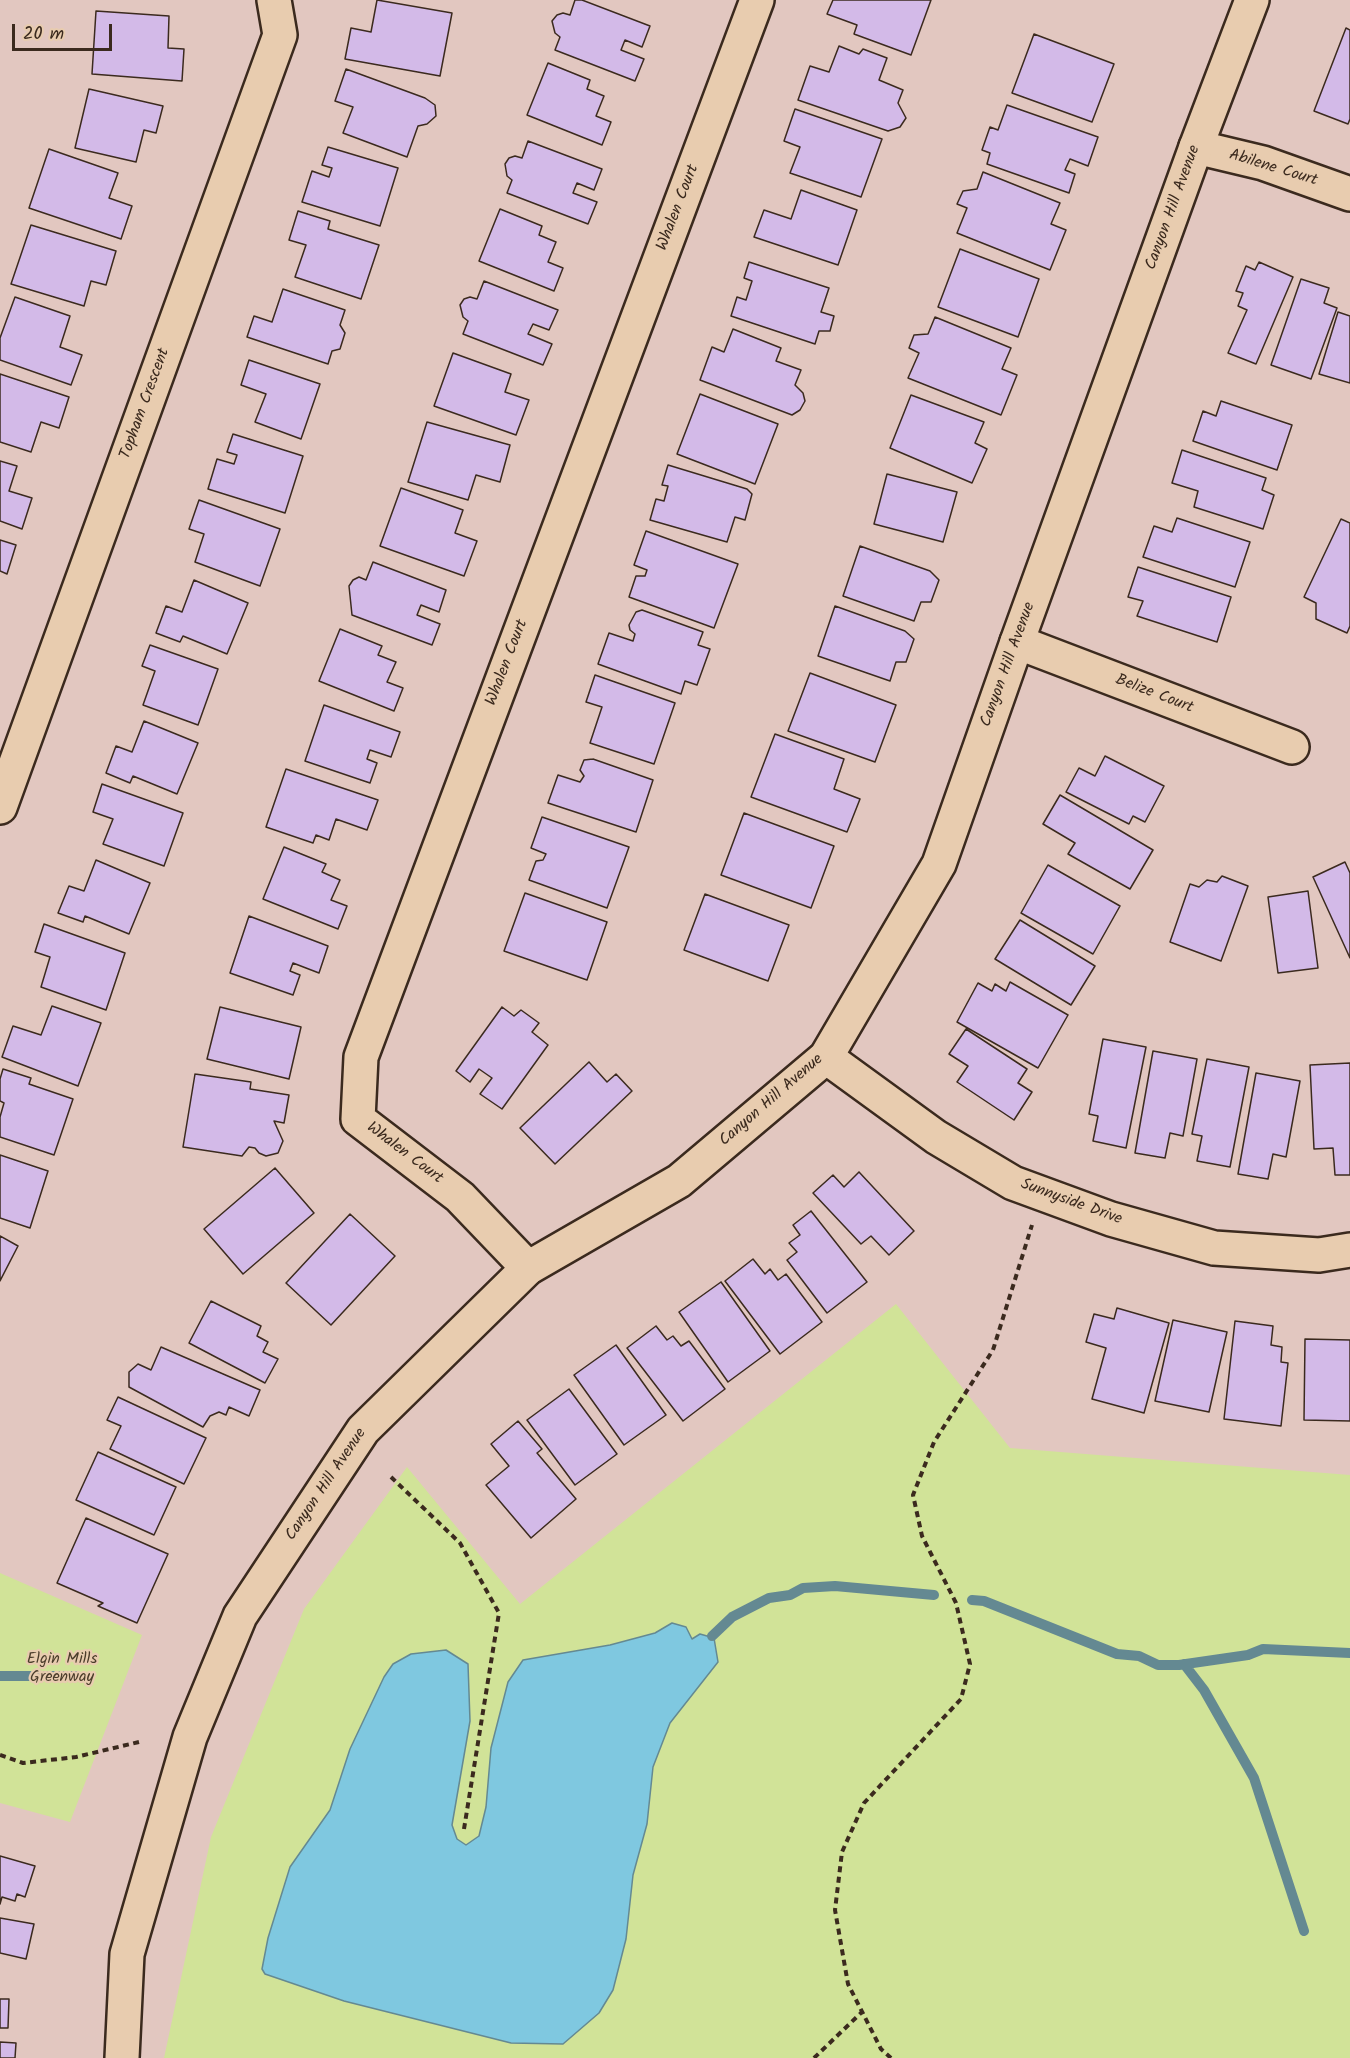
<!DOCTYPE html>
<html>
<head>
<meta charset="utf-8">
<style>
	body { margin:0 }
	#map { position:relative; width:1350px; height:2058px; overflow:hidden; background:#e2c7c0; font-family:Kalam,sans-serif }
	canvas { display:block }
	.scale { position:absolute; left:12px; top:24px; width:100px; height:27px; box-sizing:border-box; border:3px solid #3b2a1e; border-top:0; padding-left:8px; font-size:18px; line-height:21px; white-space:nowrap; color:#3b2a1e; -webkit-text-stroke:4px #e8ccaf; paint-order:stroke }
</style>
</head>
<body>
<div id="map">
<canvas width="1350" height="2058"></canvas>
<div class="scale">20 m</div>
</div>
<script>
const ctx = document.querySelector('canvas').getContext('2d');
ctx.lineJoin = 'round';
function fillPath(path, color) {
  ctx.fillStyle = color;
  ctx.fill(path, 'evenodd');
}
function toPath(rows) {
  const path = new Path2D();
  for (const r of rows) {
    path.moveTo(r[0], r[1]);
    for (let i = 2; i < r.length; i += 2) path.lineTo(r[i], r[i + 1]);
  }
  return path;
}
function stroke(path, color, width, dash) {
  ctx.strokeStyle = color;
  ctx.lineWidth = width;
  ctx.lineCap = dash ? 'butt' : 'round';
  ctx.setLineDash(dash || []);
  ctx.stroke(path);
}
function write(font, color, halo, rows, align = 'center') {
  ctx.font = font + ' Kalam,sans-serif';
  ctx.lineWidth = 4.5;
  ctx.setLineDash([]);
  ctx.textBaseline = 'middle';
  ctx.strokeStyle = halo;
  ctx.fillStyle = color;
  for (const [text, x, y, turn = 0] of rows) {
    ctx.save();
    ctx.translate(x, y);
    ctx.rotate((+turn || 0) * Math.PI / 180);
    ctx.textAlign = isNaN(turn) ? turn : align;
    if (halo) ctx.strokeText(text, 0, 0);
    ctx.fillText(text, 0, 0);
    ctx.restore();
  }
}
fillPath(toPath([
	[896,1304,1010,1448,1350,1475,1350,2058,164,2058,211,1837,304,1609,407,1467,520,1604],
	[0,1573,142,1635,70,1822,0,1803]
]), '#d1e398');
const water = toPath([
	[672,1623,686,1627,692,1639,700,1634,714,1638,718,1662,670,1723,653,1767,647,1824,633,1875,626,1939,613,1990,599,2013,563,2044,511,2043,344,2001,265,1974,262,1969,268,1938,290,1867,330,1810,350,1749,384,1677,393,1664,411,1654,446,1650,468,1664,470,1721,452,1825,457,1839,466,1845,479,1836,486,1807,491,1748,508,1682,523,1660,610,1645,655,1633,672,1623]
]);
fillPath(water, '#7fc8e0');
stroke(water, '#648992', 1.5);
stroke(toPath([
	[972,1600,984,1601,1117,1654,1139,1656,1158,1665,1179,1665,1248,1655,1263,1649,1350,1653],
	[712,1636,732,1617,769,1598,790,1595,803,1588,835,1586,934,1595],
	[1184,1664,1204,1690,1254,1778,1304,1931],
	[0,1676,76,1676]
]), '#648992', 10);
const building = toPath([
	[377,0,452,13,440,76,345,59,351,28,371,32,377,0],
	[575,0,582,0,650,26,642,47,625,40,621,50,644,59,635,81,555,50,560,37,555,33,552,21,557,15,563,13,570,15,575,0],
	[833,0,931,0,911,55,854,34,857,25,827,14,833,0],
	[96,11,169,16,168,48,184,49,182,81,92,74,96,11],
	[1346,28,1350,30,1350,119,1348,124,1314,111,1346,28],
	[1034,34,1114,64,1092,122,1012,93,1034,34],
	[839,46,859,54,863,49,887,58,879,80,903,90,898,103,906,118,900,127,888,131,798,100,810,66,829,72,839,46],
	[548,63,590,80,587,89,604,96,596,116,611,122,602,145,527,115,548,63],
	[346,69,425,98,435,105,436,116,427,124,418,126,407,157,343,133,353,107,335,101,346,69],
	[89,89,163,106,156,133,144,130,136,162,75,148,89,89],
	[1007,105,1098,137,1088,166,1070,159,1065,170,1075,174,1069,193,987,164,990,153,982,150,990,127,998,130,1007,105],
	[795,109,882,139,861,197,790,173,800,147,784,141,795,109],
	[528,141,602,169,594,190,577,183,573,193,597,202,588,224,507,193,512,180,507,176,505,164,509,158,515,156,522,158,528,141],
	[328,147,398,168,380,226,302,202,312,171,329,177,332,168,322,165,328,147],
	[49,149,118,173,109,198,132,206,121,239,29,208,49,149],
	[983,172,1060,203,1051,224,1066,230,1050,270,957,233,967,208,957,204,963,191,977,189,983,172],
	[801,190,857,210,838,265,754,237,764,210,791,219,801,190],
	[500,209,542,226,539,235,556,242,548,262,563,268,554,291,479,261,500,209],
	[298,211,330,221,328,229,379,245,361,299,295,277,306,245,289,240,298,211],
	[31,225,116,251,106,285,91,281,84,306,11,284,31,225],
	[960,249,1039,279,1018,337,938,307,960,249],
	[749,262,829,288,821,312,834,316,830,331,819,331,815,344,731,316,737,297,746,300,752,281,744,278,749,262],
	[1259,262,1293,277,1256,364,1228,353,1247,310,1238,306,1243,293,1236,291,1246,266,1255,270,1259,262],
	[1301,279,1329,288,1324,303,1337,308,1311,379,1271,365,1301,279],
	[484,281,558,310,549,330,533,324,528,334,552,344,543,365,463,334,468,321,463,317,460,305,464,299,470,297,477,299,484,281],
	[283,289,345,310,340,325,345,333,340,349,332,351,328,364,247,337,254,316,272,322,283,289],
	[15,297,70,316,60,347,82,355,71,385,0,360,0,338,15,297],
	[1338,312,1350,316,1350,383,1319,374,1338,312],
	[935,317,1011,348,1002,369,1017,375,1001,415,908,378,919,353,909,348,914,335,928,334,935,317],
	[733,329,781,348,776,361,801,370,795,385,803,393,805,401,800,410,792,415,700,380,712,347,724,352,733,329],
	[453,353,511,374,505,392,529,400,516,435,434,406,453,353],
	[249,360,320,384,301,439,255,422,266,394,241,385,249,360],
	[0,374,69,397,59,428,41,422,31,452,0,442,0,374],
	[700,394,778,424,755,484,677,454,700,394],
	[911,395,984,422,975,443,987,449,972,483,890,448,911,395],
	[1221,401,1292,425,1277,470,1193,441,1203,411,1216,416,1221,401],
	[427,422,510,445,500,482,476,475,468,500,408,482,427,422],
	[233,434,303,456,285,513,208,489,217,459,234,464,237,455,227,452,233,434],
	[1182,450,1266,478,1262,490,1274,495,1263,529,1194,507,1198,491,1172,483,1182,450],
	[0,461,17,466,9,491,32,498,22,529,0,521,0,461],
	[668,465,747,489,752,494,745,520,735,517,727,542,650,520,656,499,664,501,668,486,662,485,668,465],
	[887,474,957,492,943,542,874,524,887,474],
	[401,488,463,510,455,533,477,541,464,576,380,546,401,488],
	[199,500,280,529,260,586,195,562,204,534,189,529,199,500],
	[1177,518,1250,542,1235,587,1143,557,1154,526,1172,532,1177,518],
	[1341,519,1350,523,1350,626,1347,633,1316,619,1316,603,1304,597,1341,519],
	[646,531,738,564,714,628,629,597,636,576,645,576,647,570,634,565,646,531],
	[0,540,16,545,7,574,0,571,0,540],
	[860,546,930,571,939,580,931,602,921,602,914,621,843,596,860,546],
	[373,562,446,590,439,612,421,605,417,615,440,624,432,645,352,615,349,586,353,580,359,577,366,580,373,562],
	[1138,567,1231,597,1217,642,1137,616,1143,601,1128,597,1138,567],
	[194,580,248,603,227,654,183,636,180,642,156,633,166,606,182,612,194,580],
	[835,606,905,631,914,639,906,662,896,662,890,681,818,656,835,606],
	[642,610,703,632,698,645,710,649,697,685,685,681,681,694,598,664,609,633,633,641,635,634,630,630,629,625,636,612,642,610],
	[340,629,382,646,378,655,396,662,387,682,403,688,394,711,319,681,340,629],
	[150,645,218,669,198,725,143,705,155,671,142,666,150,645],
	[810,673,896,705,875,762,788,731,810,673],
	[595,675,675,703,654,764,590,743,602,707,586,702,595,675],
	[324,705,400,732,391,757,370,750,367,759,377,763,370,783,305,761,324,705],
	[144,721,198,743,177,794,133,776,130,783,106,773,116,746,132,752,144,721],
	[775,734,844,759,834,789,860,799,847,832,751,797,775,734],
	[1105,756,1164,786,1145,822,1133,816,1129,824,1066,792,1079,768,1095,776,1105,756],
	[593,759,653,780,636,832,548,803,558,775,580,782,584,776,580,770,584,760,593,759],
	[286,769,378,800,367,830,336,819,329,840,316,835,313,843,266,827,286,769],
	[102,784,183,813,164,866,103,844,113,819,93,812,102,784],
	[1060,795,1153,850,1130,889,1068,854,1075,843,1043,824,1060,795],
	[744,813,834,846,811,908,721,875,744,813],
	[542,817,629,847,607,908,529,880,536,861,543,860,546,854,531,848,542,817],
	[284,847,326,864,322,872,340,880,331,900,347,906,338,929,263,899,284,847],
	[96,860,150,883,129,934,85,916,83,922,58,913,69,886,84,891,96,860],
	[1345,862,1350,873,1350,958,1313,877,1345,862],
	[1048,865,1120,906,1093,954,1021,913,1048,865],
	[1222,876,1248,886,1221,961,1170,942,1190,884,1199,887,1207,880,1217,882,1222,876],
	[1308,891,1318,968,1278,973,1268,897,1308,891],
	[525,893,607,922,587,980,504,951,525,893],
	[705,894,789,925,768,981,684,950,705,894],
	[249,916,328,946,319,973,293,963,290,971,300,975,293,995,230,973,249,916],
	[1020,920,1095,966,1071,1005,995,959,1020,920],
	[44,924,125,953,106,1010,41,987,50,957,35,952,44,924],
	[1010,982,1068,1015,1038,1068,957,1022,978,983,992,991,995,984,1006,991,1010,982],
	[52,1006,101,1023,78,1086,2,1057,13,1026,41,1035,52,1006],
	[220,1007,301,1027,289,1079,207,1059,220,1007],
	[502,1007,514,1016,521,1010,539,1023,532,1032,548,1045,502,1109,480,1094,492,1078,479,1069,470,1082,456,1071,502,1007],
	[966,1029,1027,1069,1018,1083,1032,1092,1014,1120,957,1082,968,1066,949,1054,966,1029],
	[1103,1039,1146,1047,1126,1148,1093,1141,1098,1116,1089,1114,1103,1039],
	[1153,1051,1197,1059,1183,1136,1170,1133,1165,1158,1135,1153,1153,1051],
	[1207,1059,1249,1067,1230,1167,1197,1161,1202,1136,1192,1134,1207,1059],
	[589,1062,607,1082,616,1074,632,1091,555,1164,520,1128,589,1062],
	[1350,1063,1350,1175,1335,1175,1333,1148,1314,1149,1310,1065,1350,1063],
	[3,1069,31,1078,29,1084,73,1099,54,1155,0,1137,0,1117,4,1103,0,1101,0,1079,3,1069],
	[1256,1073,1300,1081,1286,1157,1273,1154,1268,1179,1238,1174,1256,1073],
	[195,1074,251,1082,250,1089,289,1095,284,1123,274,1121,283,1141,278,1153,266,1156,259,1153,255,1148,249,1147,242,1156,183,1147,195,1074],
	[0,1155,48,1171,30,1228,0,1218,0,1155],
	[275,1168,314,1213,243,1274,204,1229,275,1168],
	[859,1172,914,1231,889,1255,871,1236,861,1244,813,1193,833,1175,844,1187,859,1172],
	[811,1211,867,1282,827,1313,787,1260,797,1252,789,1243,800,1235,793,1225,811,1211],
	[350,1214,395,1256,331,1325,286,1283,350,1214],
	[0,1236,18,1246,0,1281,0,1236],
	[753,1259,765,1274,770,1269,778,1280,786,1274,822,1322,780,1354,725,1281,753,1259],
	[721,1282,770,1351,728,1382,679,1312,721,1282],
	[211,1301,261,1326,257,1336,268,1342,263,1352,278,1359,265,1383,189,1343,211,1301],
	[1117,1308,1169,1323,1144,1413,1092,1399,1106,1348,1086,1342,1094,1314,1114,1319,1117,1308],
	[1173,1320,1227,1332,1209,1412,1155,1401,1173,1320],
	[1235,1321,1273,1326,1271,1345,1282,1347,1281,1362,1288,1363,1281,1426,1224,1419,1235,1321],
	[656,1326,667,1340,673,1336,681,1346,689,1341,725,1389,683,1421,627,1348,656,1326],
	[1305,1339,1350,1340,1350,1421,1304,1420,1305,1339],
	[616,1345,666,1415,624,1445,574,1375,616,1345],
	[161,1347,260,1390,249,1416,229,1407,226,1415,219,1412,210,1416,203,1427,129,1387,129,1372,138,1364,151,1370,161,1347],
	[569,1389,617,1454,575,1485,527,1420,569,1389],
	[118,1397,206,1438,184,1484,110,1449,121,1426,107,1420,118,1397],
	[518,1421,542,1449,537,1453,576,1499,531,1538,486,1485,509,1466,491,1444,518,1421],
	[98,1452,176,1487,154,1535,76,1500,98,1452],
	[86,1518,168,1554,137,1623,98,1606,103,1603,57,1583,86,1518],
	[0,1856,35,1866,25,1897,17,1894,15,1901,2,1897,0,1904,0,1856],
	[0,1918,34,1924,26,1959,0,1953,0,1918],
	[0,1999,9,1999,8,2028,0,2028,0,1999],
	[0,2042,16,2043,15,2058,0,2058,0,2042]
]);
fillPath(building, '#d3bae8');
stroke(building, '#3b2a1e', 1.5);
const minor = toPath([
	[1196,147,1263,163,1350,194],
	[1017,642,1292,747],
	[0,807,280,35,274,0],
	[826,1057,936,1137,1013,1183,1111,1219,1214,1248,1319,1255,1350,1250],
	[528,1268,460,1197,358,1119,361,1057,757,0]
]);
const tertiary = toPath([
	[122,2058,127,1954,190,1737,240,1616,363,1430,528,1268,679,1181,826,1057,939,864,1017,642,1196,147,1252,0]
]);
stroke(minor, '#3b2a1e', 38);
stroke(tertiary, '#3b2a1e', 38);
stroke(toPath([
	[391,1477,460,1543,499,1613,464,1829],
	[0,1755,23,1763,76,1757,139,1742],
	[814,2058,862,2012],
	[891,2058,881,2049,848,1984,835,1910,842,1852,864,1803,961,1699,970,1664,956,1603,922,1536,913,1495,934,1442,993,1350,1032,1225]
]), '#3b2a1e', 4, [6, 4.5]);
stroke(minor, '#e8ccaf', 33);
stroke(tertiary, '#e8ccaf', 33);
write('16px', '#3b2a1e', '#e8ccaf', [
	["Abilene Court",1273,169,17],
	["Whalen Court",679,208,-69],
	["Canyon Hill Avenue",1174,208,-70],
	["Topham Crescent",146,404,-70],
	["Whalen Court",508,663,-69],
	["Canyon Hill Avenue",1009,665,-70],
	["Belize Court",1154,695,21],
	["Canyon Hill Avenue",772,1101,-41],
	["Whalen Court",404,1154,37],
	["Sunnyside Drive",1071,1203,20],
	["Canyon Hill Avenue",327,1485,-56]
]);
write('16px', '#4a3c2a', '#e8ccaf', [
	["Elgin Mills",62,1660],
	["Greenway",62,1678]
]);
</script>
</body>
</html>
